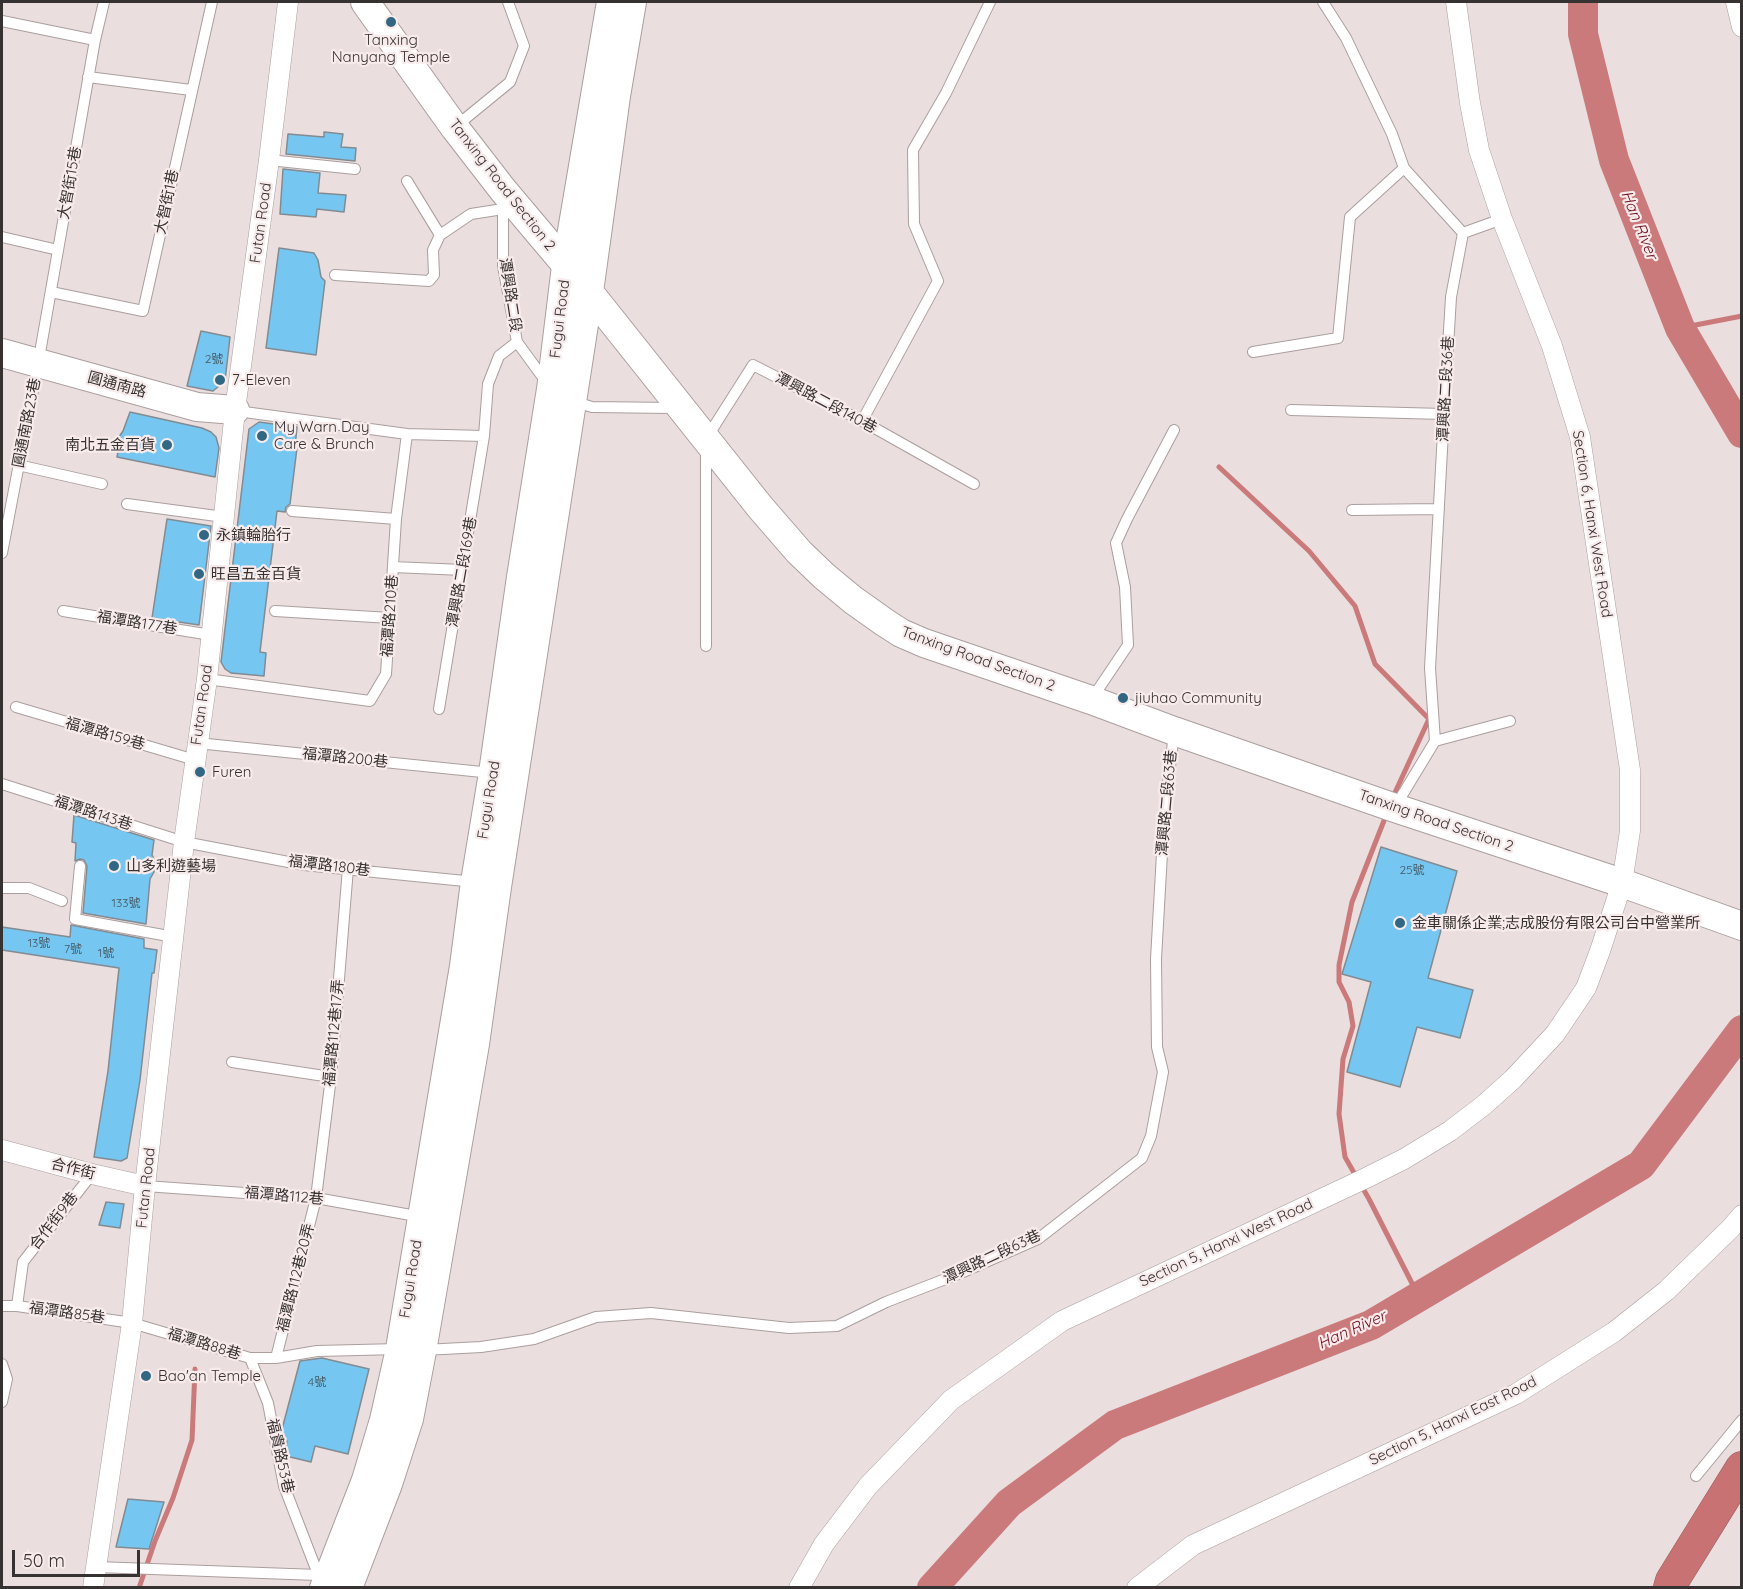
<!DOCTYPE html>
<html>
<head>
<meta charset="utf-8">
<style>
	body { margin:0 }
	#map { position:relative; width:1743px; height:1589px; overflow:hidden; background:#ebdede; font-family:Quicksand,sans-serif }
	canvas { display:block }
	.frame { position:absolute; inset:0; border:3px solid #373232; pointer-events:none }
	.scale { position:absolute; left:12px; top:1550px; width:128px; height:27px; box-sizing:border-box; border:3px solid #373232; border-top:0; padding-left:8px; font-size:18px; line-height:21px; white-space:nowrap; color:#373232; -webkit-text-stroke:4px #f8ebeb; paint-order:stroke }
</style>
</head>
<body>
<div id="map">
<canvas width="1743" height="1589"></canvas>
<div class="frame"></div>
<div class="scale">50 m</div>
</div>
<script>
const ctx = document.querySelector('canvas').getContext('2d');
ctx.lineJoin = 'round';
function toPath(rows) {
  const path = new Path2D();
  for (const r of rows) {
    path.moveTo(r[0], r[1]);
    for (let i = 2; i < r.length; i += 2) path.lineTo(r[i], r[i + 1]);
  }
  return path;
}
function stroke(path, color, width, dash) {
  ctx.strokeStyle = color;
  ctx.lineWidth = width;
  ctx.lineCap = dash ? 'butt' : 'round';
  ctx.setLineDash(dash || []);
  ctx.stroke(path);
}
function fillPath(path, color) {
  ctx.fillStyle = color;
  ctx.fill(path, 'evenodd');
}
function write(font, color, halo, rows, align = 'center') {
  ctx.font = font + ' Quicksand,"Noto Sans TC",sans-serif';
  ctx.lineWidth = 4.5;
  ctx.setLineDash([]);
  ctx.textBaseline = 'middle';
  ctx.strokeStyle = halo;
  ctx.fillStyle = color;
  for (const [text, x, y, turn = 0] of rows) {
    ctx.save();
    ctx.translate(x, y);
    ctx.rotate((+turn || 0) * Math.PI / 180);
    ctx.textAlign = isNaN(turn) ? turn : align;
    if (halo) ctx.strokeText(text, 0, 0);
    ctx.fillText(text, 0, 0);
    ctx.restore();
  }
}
stroke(toPath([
	[1680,328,1742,316],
	[1219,467,1309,551,1355,606,1375,664,1429,719,1392,799],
	[1387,813,1352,902,1339,965,1339,982,1349,1002,1353,1026,1343,1059,1339,1114,1345,1157,1369,1199,1419,1297],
	[139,1588,155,1541,173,1498,192,1440,195,1369]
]), '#ca7a7b', 5);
stroke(toPath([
	[1583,2,1583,34,1614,160,1680,328,1742,433],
	[932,1588,1009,1503,1115,1425,1371,1325,1641,1165,1742,1030]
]), '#ca7a7b', 30);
const building = toPath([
	[324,132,343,134,341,147,356,148,355,161,286,154,288,134,324,137,324,132],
	[283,169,320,173,318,193,346,195,344,212,317,209,316,217,280,214,283,169],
	[279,248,314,253,318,260,321,277,325,281,316,355,266,348,279,248],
	[201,331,230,337,225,381,213,391,187,386,201,331],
	[130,412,202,428,211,432,216,437,219,448,215,477,117,457,119,446,114,444,123,431,130,412],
	[259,422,297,427,295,447,297,448,290,504,286,507,285,512,277,511,260,652,266,653,264,676,231,673,225,669,221,662,249,429,259,422],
	[167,519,211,526,199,625,152,618,167,519],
	[74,815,154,840,152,855,155,861,154,872,150,879,146,924,83,913,87,866,84,860,80,859,75,861,76,843,72,842,74,815],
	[1381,847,1457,871,1428,978,1473,990,1460,1038,1417,1027,1400,1087,1347,1072,1371,982,1342,974,1381,847],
	[71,925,144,939,144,948,157,950,154,973,152,973,140,1080,127,1158,121,1161,94,1157,108,1071,119,968,2,950,2,927,70,937,71,925],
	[106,1202,124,1204,120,1228,99,1225,106,1202],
	[322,1358,369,1369,348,1454,315,1446,311,1462,286,1456,285,1450,287,1441,283,1440,281,1433,300,1361,322,1358],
	[128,1499,164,1502,149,1549,116,1547,128,1499]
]);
fillPath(building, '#75c6f0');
stroke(building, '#828b91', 1.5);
const lane = toPath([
	[1323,2,1346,38,1392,134,1404,168,1463,233,1451,297,1444,414,1430,668,1435,741,1395,807],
	[2,21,95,40],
	[88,77,191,90],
	[455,127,510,82,524,46,508,2],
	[269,160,355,169],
	[407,181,440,235],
	[503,203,503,266,517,342,547,383],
	[1463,233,1502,219],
	[2,237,58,250],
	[335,275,429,281,434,275,433,250,440,235,471,214,503,209],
	[51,292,143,311,212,2],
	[1253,352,1338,338,1350,217,1404,168],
	[572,401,592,407,672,408,675,409],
	[1291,410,1444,414],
	[237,411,407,434,484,436],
	[862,421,938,281,914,224,913,150,946,93,990,2],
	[18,465,102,484],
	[127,504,224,517],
	[1352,510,1439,509],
	[292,511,396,519],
	[2,553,38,364,95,40,104,2],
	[393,567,463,570],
	[63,611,211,635],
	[275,611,390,618],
	[706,646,706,439,753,365,862,421,974,484],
	[207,679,370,701,386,674,396,519,407,434],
	[1091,700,1128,645,1125,587,1116,543,1127,519,1174,430],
	[16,707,195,760],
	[439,709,484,436,488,384,499,356,517,342],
	[1435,741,1510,721],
	[197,743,492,773],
	[2,784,184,842,304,865,475,882],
	[80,866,75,919,174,937],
	[2,888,29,888,62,901],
	[232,1062,331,1077],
	[145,1186,316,1198,422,1217],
	[2,1306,17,1306,132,1323,250,1358,276,1358,317,1351,399,1349],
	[17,1306,23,1262,92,1174],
	[424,1350,481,1347,534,1339,596,1317,651,1313,789,1328,837,1326,886,1302,961,1273,1038,1239,1142,1158,1151,1136,1163,1072,1157,1047,1156,959,1164,818,1174,733],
	[250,1358,268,1403,284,1486,321,1582],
	[276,1358,316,1198,331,1077,348,868],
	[2,1364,7,1379,2,1402],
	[1696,1476,1742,1420],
	[96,1567,318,1575]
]);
const street = toPath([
	[1736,2,1742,27],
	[2,1150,92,1174,145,1186],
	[93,1588,132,1323,145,1186,184,842,207,679,235,410,269,160,288,2],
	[799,1588,824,1544,868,1486,951,1400,1062,1321,1366,1178,1404,1159,1450,1131,1484,1105,1513,1079,1555,1034,1586,988,1600,951,1622,883,1630,831,1630,770,1580,437,1552,346,1502,219,1479,150,1470,103,1456,2],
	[1137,1588,1193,1545,1516,1394,1614,1332,1666,1291,1730,1229,1742,1215]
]);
const secondary = toPath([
	[365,2,455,128,503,190,589,292,760,507,799,552,824,576,853,600,884,622,901,633,924,643,1091,700,1174,731,1395,808,1622,883,1742,926],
	[2,353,197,407,235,410],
	[324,1588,366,1480,384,1420,400,1349,464,966,475,882,493,773,521,577,551,389,566,266,611,2],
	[348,1588,388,1484,409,1419,422,1351,475,1044,497,887,589,292,616,96,632,2]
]);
const highway = toPath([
	[1670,1588,1672,1581,1742,1468]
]);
stroke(lane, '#ab9f9e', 12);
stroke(street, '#ab9f9e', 21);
stroke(secondary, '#ab9f9e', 30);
stroke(highway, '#965c5c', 34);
stroke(lane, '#fff', 10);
stroke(street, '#fff', 20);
stroke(secondary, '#fff', 28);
stroke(highway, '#c97273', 33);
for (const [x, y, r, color] of [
	[391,22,6,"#316782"],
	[220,380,6,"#316782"],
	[262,436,6,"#316782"],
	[167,445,6,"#316782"],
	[204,535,6,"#316782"],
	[199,574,6,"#316782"],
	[1123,698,6,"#316782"],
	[200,772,6,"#316782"],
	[114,866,6,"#316782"],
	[1400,923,6,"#316782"],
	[146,1376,6,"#316782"]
]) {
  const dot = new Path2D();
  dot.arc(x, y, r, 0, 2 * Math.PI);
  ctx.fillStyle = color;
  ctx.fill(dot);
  stroke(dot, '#f8ebeb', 2);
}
write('12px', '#465762', null, [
	["2號",214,359],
	["25號",1412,870],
	["133號",126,903],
	["13號",39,943],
	["7號",73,949],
	["1號",106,953],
	["4號",317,1382]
]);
write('15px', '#373232', '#f8ebeb', [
	["Tanxing",391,40,"center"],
	["Nanyang Temple",391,57,"center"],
	["7-Eleven",232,380],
	["My Warn Day",274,427],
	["Care & Brunch",274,444],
	["南北五金百貨",155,445,"right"],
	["永鎮輪胎行",216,535],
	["旺昌五金百貨",211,574],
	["jiuhao Community",1135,698],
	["Furen",212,772],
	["山多利遊藝場",126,866],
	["金車關係企業;志成股份有限公司台中營業所",1412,923],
	["Bao'an Temple",158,1376]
], 'left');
write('15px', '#373232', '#f8ebeb', [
	["大智街15巷",70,183,-80],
	["Tanxing Road Section 2",502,185,52],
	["大智街1巷",167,202,-78],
	["Futan Road",261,223,-82],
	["潭興路二段",510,295,81],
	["Fugui Road",560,319,-83],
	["圓通南路",117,385,15],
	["潭興路二段36巷",1446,389,-87],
	["潭興路二段140巷",826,403,28],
	["圓通南路23巷",27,423,-79],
	["Section 6, Hanxi West Road",1592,524,81],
	["潭興路二段169巷",462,572,-80],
	["福潭路210巷",390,616,-86],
	["福潭路177巷",137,623,9],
	["Tanxing Road Section 2",978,659,20],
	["Futan Road",202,705,-82],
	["福潭路159巷",105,734,16],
	["福潭路200巷",345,758,6],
	["Fugui Road",489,800,-81],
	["潭興路二段63巷",1167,803,-85],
	["福潭路143巷",93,813,18],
	["Tanxing Road Section 2",1436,821,19],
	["福潭路180巷",329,866,7],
	["福潭路112巷17弄",334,1033,-85],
	["合作街",73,1169,14],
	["Futan Road",146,1188,-84],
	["福潭路112巷",284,1196,5],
	["合作街9巷",54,1221,-52],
	["Section 5, Hanxi West Road",1226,1243,-25],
	["潭興路二段63巷",992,1257,-25],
	["福潭路112巷20弄",296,1278,-76],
	["Fugui Road",411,1279,-81],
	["福潭路85巷",67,1313,8],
	["福潭路88巷",204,1344,17],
	["Section 5, Hanxi East Road",1453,1421,-26],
	["福貴路53巷",280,1456,77]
]);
write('italic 16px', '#710f1f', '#f8ebeb', [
	["Han River",1639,225,68],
	["Han River",1352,1330,-24]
]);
</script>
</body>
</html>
